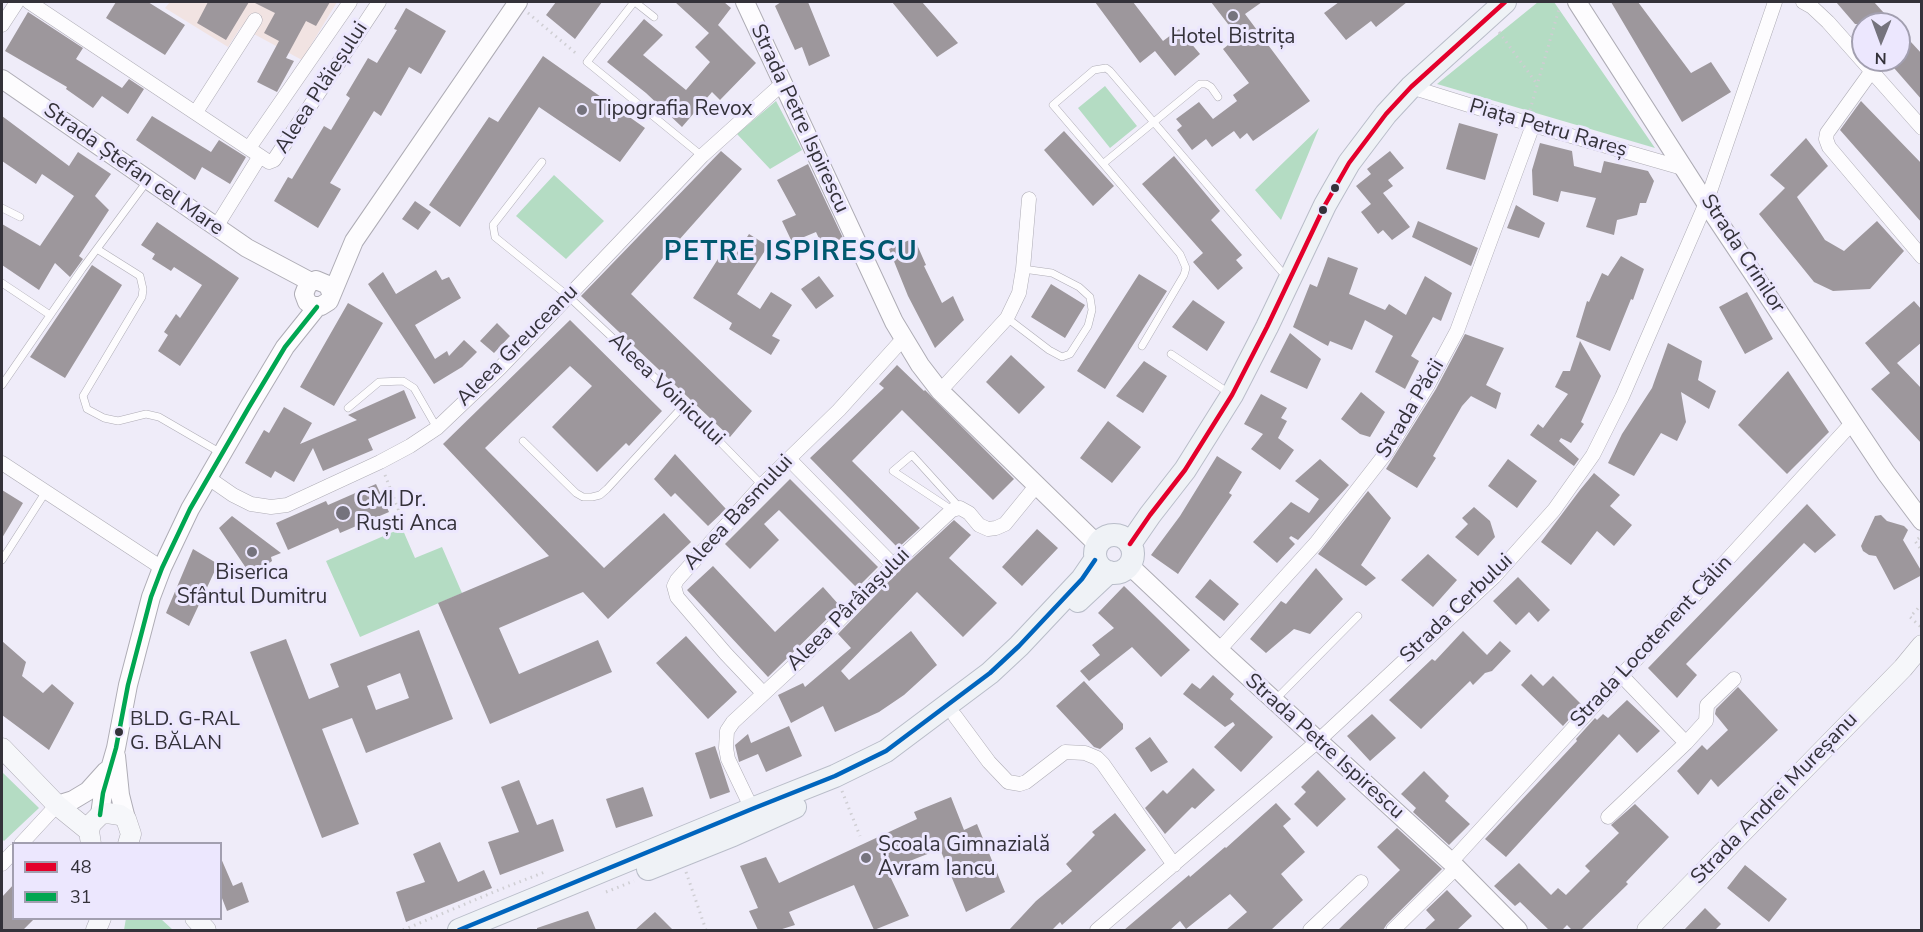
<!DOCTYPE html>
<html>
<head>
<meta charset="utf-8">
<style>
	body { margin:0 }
	#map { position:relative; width:1923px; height:932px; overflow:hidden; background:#efecf9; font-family:"Nunito Sans",sans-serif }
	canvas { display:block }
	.frame { position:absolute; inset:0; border:3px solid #34323a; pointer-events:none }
	.legend { position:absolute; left:12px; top:842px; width:210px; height:78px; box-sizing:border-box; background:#ece7fe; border:2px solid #a29fb0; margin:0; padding:8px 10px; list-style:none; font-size:18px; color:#34323a }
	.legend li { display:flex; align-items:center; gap:12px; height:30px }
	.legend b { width:30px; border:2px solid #a29fb0 }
	.north { position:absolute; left:1851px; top:12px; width:60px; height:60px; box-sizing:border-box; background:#ece7fe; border:2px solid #a29fb0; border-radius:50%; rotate:181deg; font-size:16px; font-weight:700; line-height:24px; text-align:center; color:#34323a }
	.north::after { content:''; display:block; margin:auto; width:21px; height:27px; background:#75737d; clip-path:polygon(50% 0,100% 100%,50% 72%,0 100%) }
</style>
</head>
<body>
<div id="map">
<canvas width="1923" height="932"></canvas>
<div class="frame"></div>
<ul class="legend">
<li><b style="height:8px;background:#e4002b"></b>48</li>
<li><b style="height:8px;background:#00a651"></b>31</li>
</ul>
<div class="north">N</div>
</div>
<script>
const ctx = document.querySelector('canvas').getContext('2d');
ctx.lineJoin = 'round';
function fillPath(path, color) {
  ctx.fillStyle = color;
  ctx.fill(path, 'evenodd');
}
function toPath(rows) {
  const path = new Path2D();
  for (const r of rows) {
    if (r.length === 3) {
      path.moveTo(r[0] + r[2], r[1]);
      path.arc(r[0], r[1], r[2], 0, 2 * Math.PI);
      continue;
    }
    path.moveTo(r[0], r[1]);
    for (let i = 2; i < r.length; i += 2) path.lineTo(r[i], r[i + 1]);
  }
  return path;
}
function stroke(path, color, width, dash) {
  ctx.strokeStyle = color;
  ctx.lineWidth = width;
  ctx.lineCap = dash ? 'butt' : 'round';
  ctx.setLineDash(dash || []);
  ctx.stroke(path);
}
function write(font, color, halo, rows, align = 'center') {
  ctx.font = font + ' "Nunito Sans",sans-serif';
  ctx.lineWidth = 6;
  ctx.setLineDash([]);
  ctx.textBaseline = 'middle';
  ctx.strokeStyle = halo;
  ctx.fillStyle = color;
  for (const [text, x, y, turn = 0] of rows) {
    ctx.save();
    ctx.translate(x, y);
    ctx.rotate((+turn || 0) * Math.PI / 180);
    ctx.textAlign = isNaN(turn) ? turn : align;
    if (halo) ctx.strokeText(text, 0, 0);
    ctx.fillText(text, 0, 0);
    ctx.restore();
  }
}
fillPath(toPath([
	[170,2,337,2,302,60,241,27,228,47,165,8]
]), '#f1e3e2');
fillPath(toPath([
	[1538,2,1554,2,1655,148,1437,84],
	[1105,86,1137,126,1110,148,1078,108],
	[776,101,802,150,770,169,737,134],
	[1319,128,1281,220,1255,190],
	[554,175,604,221,566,259,516,216],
	[402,528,415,558,442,547,462,593,360,637,326,561],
	[2,772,39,808,4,841,2,839],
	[126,918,161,919,173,930,124,930]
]), '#b4dcc3');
fillPath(toPath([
	[116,2,148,2,185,25,165,55,106,18],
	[208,2,249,2,226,40,197,23],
	[253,2,330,2,316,26,306,21,286,58,294,61,277,92,257,82,279,41,264,33,275,13],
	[556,2,602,2,575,39,546,15],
	[675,2,724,2,731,8,718,25,756,63,720,100,712,92,682,127,646,93,607,62,644,19,663,35,643,55,686,90,710,62,695,47,709,33],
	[781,2,808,2,830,56,809,66,802,47,795,50,775,6],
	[892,2,922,2,958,43,937,57],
	[1095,2,1133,2,1163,41,1179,29,1200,54,1175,76,1155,51,1140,63],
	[1211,2,1262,2,1245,14,1310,101,1253,141,1247,133,1240,139,1234,131,1212,147,1206,139,1192,150,1177,130,1182,126,1176,119,1199,102,1213,119,1237,101,1233,95,1249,83,1223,49,1238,37],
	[1339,2,1407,2,1376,27,1371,21,1346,40,1324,13],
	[1611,2,1638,2,1691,73,1711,62,1731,92,1682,122],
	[1836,2,1874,2,1894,24,1855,24],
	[406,8,446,31,421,74,409,67,381,116,374,111,330,183,341,189,318,228,274,201,288,177,292,179,324,126,331,130,350,98,346,95,368,58,377,63,397,30,394,29],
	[28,12,83,48,76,59,122,88,129,79,144,89,128,114,102,96,93,108,66,89,67,87,5,51],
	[1899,29,1922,54,1922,100,1887,60,1899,60],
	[543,56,645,128,620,162,539,107,460,227,429,205,489,117,498,122],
	[1861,101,1922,164,1922,223,1840,130],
	[2,116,69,166,78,152,111,174,95,196,109,210,79,256,83,259,70,277,55,263,39,290,2,265,2,224,40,246,74,196,42,174,36,184,2,161],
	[152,116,211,152,219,140,246,157,230,184,202,167,195,180,136,140],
	[1459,123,1498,134,1485,180,1446,169],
	[1064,131,1114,186,1093,206,1044,150],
	[1806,138,1828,166,1797,197,1825,240,1844,251,1877,221,1904,251,1870,289,1833,291,1814,282,1759,214,1785,188,1770,175],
	[1540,143,1572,151,1574,166,1601,173,1604,161,1648,171,1654,181,1646,203,1640,203,1637,215,1617,220,1614,235,1586,227,1596,198,1561,191,1558,202,1533,195,1532,170],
	[721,151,742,169,631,294,752,411,730,437,581,296],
	[1390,151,1404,168,1388,180,1393,186,1383,193,1410,227,1392,240,1383,230,1378,234,1361,212,1371,204,1356,186,1371,174,1367,169],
	[1174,156,1220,211,1211,220,1242,255,1236,260,1243,268,1218,290,1193,262,1203,253,1142,184],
	[808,164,843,238,827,245,822,245,816,232,792,242,782,221,796,215,777,180],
	[415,201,431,212,418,230,402,219],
	[1516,205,1545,223,1539,238,1507,228],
	[1418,221,1478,248,1471,266,1412,237],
	[157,222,239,278,180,366,158,351,168,335,164,332,176,314,180,318,202,285,174,267,171,271,152,259,155,254,141,245],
	[749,234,768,246,737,294,760,309,771,292,792,305,772,336,780,340,771,355,729,329,732,323,693,298,725,248,736,254],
	[914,238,926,265,924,266,942,303,953,296,964,320,935,348,908,296,889,249],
	[1621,256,1644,269,1633,300,1631,299,1610,351,1576,337,1587,301,1589,302,1602,273,1608,276],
	[1328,257,1358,268,1349,294,1385,310,1389,304,1406,315,1425,276,1452,293,1441,321,1433,317,1411,356,1419,361,1405,389,1375,372,1393,336,1365,320,1352,350,1330,341,1328,346,1293,327,1310,284,1317,287],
	[92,265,122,285,65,378,30,357],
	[436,270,442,280,449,277,461,298,415,325,435,359,447,351,449,356,464,340,477,352,462,367,434,384,368,284,383,272,396,294],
	[1139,274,1167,291,1105,389,1077,371],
	[819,276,834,296,816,309,801,289],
	[1051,284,1085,305,1065,338,1031,317],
	[1747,292,1773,339,1745,354,1719,307],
	[1193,300,1225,322,1207,351,1172,327],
	[1914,301,1922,310,1922,342,1897,363,1922,389,1922,444,1871,389,1890,373,1865,343],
	[348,303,383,323,334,406,300,387],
	[570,320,662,411,629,446,626,443,597,472,552,427,592,386,570,366,485,448,604,568,664,513,691,542,608,619,583,592,499,628,519,674,598,640,612,672,490,724,438,603,549,556,443,444],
	[497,323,510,336,494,353,480,341],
	[1290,333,1321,359,1307,389,1270,372],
	[1465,334,1504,348,1486,385,1501,393,1496,409,1471,396,1462,406,1433,456,1436,458,1417,488,1386,469,1436,389],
	[1580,341,1601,376,1581,422,1584,424,1571,443,1561,438,1559,441,1579,459,1574,466,1530,435,1538,424,1543,428,1568,394,1555,387,1563,371,1570,371],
	[1668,343,1702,361,1698,380,1716,391,1709,409,1681,392,1686,422,1677,441,1661,433,1634,476,1608,463,1622,434,1652,388],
	[1011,355,1045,387,1019,414,986,382],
	[1144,361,1167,376,1143,413,1116,396],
	[897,365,924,391,925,390,1014,479,993,500,902,410,852,461,920,528,898,548,810,458,884,388,879,384],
	[1788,371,1829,432,1787,474,1738,425],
	[404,390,416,418,368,439,373,450,323,471,313,448,294,482,275,471,271,478,245,463,264,430,269,433,284,407,312,423,300,444,357,420,348,415],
	[1361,392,1385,412,1370,437,1360,434,1341,419],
	[1261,394,1287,408,1281,418,1287,421,1278,438,1294,450,1280,470,1251,449,1263,434,1244,424],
	[1108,421,1141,447,1112,483,1080,458],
	[675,454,726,509,708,526,675,493,671,497,654,479],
	[1217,456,1242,472,1229,493,1232,495,1178,574,1151,555,1180,516],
	[1320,459,1349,485,1298,540,1291,536,1289,538,1295,544,1277,563,1253,542,1291,502,1309,513,1319,499,1295,481],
	[1508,459,1537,481,1517,508,1488,486],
	[1594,473,1620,495,1610,506,1632,525,1614,546,1597,531,1571,565,1541,542,1580,490],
	[790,479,878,567,857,588,779,510,764,524,779,540,750,569,725,544],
	[376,484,389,512,340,533,338,528,288,550,276,523,326,501,328,505],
	[2,490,23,503,2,538],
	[1368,491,1391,518,1361,565,1376,578,1366,586,1318,554],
	[1807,504,1836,535,1815,553,1804,543,1686,664,1697,675,1677,698,1648,668],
	[1474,507,1490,521,1495,537,1478,556,1455,537,1468,524,1462,518],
	[1881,515,1887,521,1904,526,1908,530,1903,540,1922,572,1922,575,1894,590,1876,556,1869,555,1863,551,1861,546,1875,516],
	[232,516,281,553,271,557,272,561,260,570,246,568,219,528],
	[954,520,971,535,949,558,997,603,963,637,917,592,841,671,849,680,911,631,937,665,904,695,879,712,835,732,823,706,791,723,778,695,803,683,805,687,851,648,838,634,899,571],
	[1037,529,1058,548,1022,586,1002,567],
	[193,549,218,564,189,626,166,613],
	[1428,554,1457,580,1433,607,1401,580],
	[713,566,775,632,823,587,840,606,768,677,687,590],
	[1316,568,1343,599,1310,634,1294,629,1266,653,1250,639,1281,601,1286,604],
	[1518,577,1550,610,1538,622,1529,612,1516,625,1493,601],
	[1210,579,1239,604,1224,621,1195,597],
	[1124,586,1190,650,1161,677,1132,647,1089,681,1080,671,1100,655,1092,645,1114,628,1098,613],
	[419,630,453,719,366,753,352,718,322,729,359,824,322,838,250,652,286,639,309,699,339,687,330,664],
	[400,673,409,698,376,710,367,686],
	[1463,631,1487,655,1500,641,1511,651,1492,671,1485,673,1473,685,1470,681,1421,729,1389,700,1432,659,1435,661],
	[686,636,737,692,708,719,656,663],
	[2,641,26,662,22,676,43,693,52,684,74,703,49,750,2,715],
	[1531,674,1543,686,1553,676,1582,705,1563,726,1521,685],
	[1213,675,1234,694,1230,699,1273,737,1241,772,1214,747,1235,725,1233,722,1225,727,1183,694,1192,683,1200,689],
	[1084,681,1123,724,1123,729,1100,749,1094,747,1056,706],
	[1738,687,1778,730,1718,787,1711,779,1698,795,1677,771,1702,745,1707,750,1728,730,1715,714,1716,709],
	[1627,700,1660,731,1637,753,1619,734,1506,857,1485,839,1577,741,1576,739,1595,718,1597,720,1603,714,1608,718],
	[1372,714,1396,738,1370,761,1347,736],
	[789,726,802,756,766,772,758,754,739,762,735,745,748,734,751,743],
	[1150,737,1168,762,1151,772,1135,748],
	[715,746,730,792,710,799,695,753],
	[1193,768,1215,790,1195,809,1192,807,1165,834,1145,808,1163,790,1167,794],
	[1318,770,1346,799,1317,827,1294,804,1306,792,1301,787],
	[1424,771,1449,796,1445,801,1470,824,1449,845,1413,812,1416,808,1401,794],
	[519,780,537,825,553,819,564,851,500,875,488,842,519,832,501,787],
	[643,787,653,816,616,828,606,799],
	[951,797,964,830,977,824,1005,892,966,912,940,849,887,870,909,916,874,930,854,885,789,912,795,925,779,930,758,930,749,911,758,908,740,866,766,857,779,883,917,819,914,812],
	[1276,803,1291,819,1283,826,1305,852,1281,874,1303,900,1271,930,1226,930,1247,912,1230,894,1186,929,1180,921,1170,930,1124,930,1189,875,1190,877,1225,847,1226,848],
	[1635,804,1669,837,1626,882,1628,884,1581,930,1572,930,1567,925,1562,930,1549,930,1520,902,1515,906,1494,886,1519,863,1551,895,1558,888,1566,895,1590,871,1585,866,1619,833,1611,825],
	[1115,813,1146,850,1062,925,1060,922,1052,930,1009,930,1036,901,1072,871,1066,864,1095,835,1092,832],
	[1397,828,1442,869,1387,924,1383,930,1338,930,1400,870,1377,847],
	[440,842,458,882,484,870,492,888,406,922,396,892,425,882,413,854],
	[220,856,233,886,242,882,249,902,227,911,220,893],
	[1745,865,1787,899,1769,922,1727,888],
	[14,884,14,918,35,918,23,930,2,930,2,897],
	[1447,890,1472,916,1457,930,1424,930,1435,920,1426,910],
	[1705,908,1721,924,1715,930,1684,930],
	[588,911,596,930,537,930,537,928],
	[655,912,673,930,635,930]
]), '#9d979c');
const service = toPath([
	[634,2,587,62,702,156],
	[635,2,654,17],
	[542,162,493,225,495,237,568,296,684,405,762,485],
	[1104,163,1200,84,1206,84,1211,87,1218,97],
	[2,208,20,217],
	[97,249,140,276,143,289,142,297,83,396,87,409,104,418,118,421,146,414,159,417,221,453],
	[2,283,50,315],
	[1007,318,1049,350,1062,357,1070,354,1088,326,1092,310,1090,297,1079,287,1052,273,1023,269],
	[1142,346,1184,275,1186,268,1180,254,1053,105,1094,70,1106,68,1110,71,1281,271],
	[1171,354,1223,389],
	[2,385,82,269,148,180],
	[348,408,379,382,403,381,414,388,437,428],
	[523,441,576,493,583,497,592,497,600,495,607,489,684,405],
	[952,510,893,471,912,455,960,508],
	[2,560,45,493],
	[1275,700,1358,616]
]);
const minor = toPath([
	[29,2,269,162,274,160,379,2],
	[1803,2,1812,7,1828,22,1922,128],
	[2,25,17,2],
	[1871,72,1827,133,1826,139,1829,147,1922,257],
	[1411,87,1533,125,1686,169],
	[196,112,255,20],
	[249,148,350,2],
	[216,227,260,156],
	[940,391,1007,318,1019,293,1023,269,1029,199],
	[789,459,893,565],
	[2,463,162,568],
	[207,477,233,495,251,504,271,507,287,505,380,462,410,446,437,428,500,368,702,156,782,84],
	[1219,650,1316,543,1386,453,1428,385,1457,331,1533,125],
	[1621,675,1686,743,1706,721,1707,705,1734,679],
	[763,693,726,654,677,597,674,586,677,580,762,485,839,410,903,339],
	[955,716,989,762,1008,782,1020,784,1026,782,1065,752,1085,753,1097,758,1103,764,1174,865],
	[752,809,728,759,726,748,727,731,733,722,799,661,893,565,952,510,960,508,969,513,979,525,988,529,996,528,1005,524,1036,486],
	[1608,817,1686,743],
	[21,844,57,805],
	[1451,862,1853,422],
	[2,864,14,851],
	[1097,930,1318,741,1494,577,1554,510,1593,455,1622,397,1706,203,1775,2],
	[1310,930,1361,882],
	[1393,930,1456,868]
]);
const tertiary = toPath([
	[745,2,894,322,920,365,940,391,1097,544],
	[1577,2,1706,203,1886,473,1922,521],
	[2,79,247,248,311,282],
	[331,293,328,285,316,280,308,284,304,294,307,302,313,306,321,306,329,301,354,241,518,2],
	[1129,565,1219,650,1451,862,1518,930],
	[116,756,120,795,126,819],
	[57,805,73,800,88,791,106,771],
	[100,815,103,793,116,748,128,685,151,597,162,568,190,509,249,407,285,347,317,307]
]);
const secondary = toPath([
	[2,748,57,805,89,831],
	[91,844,89,831,91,824,100,815,107,813,120,815,126,819,131,834,128,844],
	[195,918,206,930],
	[96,930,101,918],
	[1647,930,1903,668,1922,645]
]);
const primary = toPath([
	[1114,554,19],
	[1130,544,1150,515,1185,470,1232,395,1267,327,1325,205,1349,163,1386,114,1411,87,1505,2],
	[1078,601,1109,572],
	[648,869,733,835,795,807],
	[459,930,752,809,835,776,886,751,990,673,1019,646,1082,579,1095,560]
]);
stroke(service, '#aeacb5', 8);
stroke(minor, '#aeacb5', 15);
stroke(tertiary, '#aeacb5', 20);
stroke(secondary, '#aeacb5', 21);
stroke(primary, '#b9bdc9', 24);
stroke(toPath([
	[528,13,578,55],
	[1499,32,1537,84],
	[1530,110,1559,9],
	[385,475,402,519],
	[1919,538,1915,541,1922,551],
	[1922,604,1910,617,1922,628],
	[842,791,860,836],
	[686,872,706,930],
	[606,892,634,881],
	[403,930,501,889,545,872]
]), '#cfced3', 3, [1.5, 4.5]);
stroke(service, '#fdfcfe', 7);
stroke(minor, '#fdfcfe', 14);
stroke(tertiary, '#fdfcfe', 18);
stroke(secondary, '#f6f7fa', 20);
stroke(primary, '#eff2f6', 22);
stroke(toPath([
	[1130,544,1150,515,1185,470,1232,395,1267,327,1325,205,1349,163,1386,114,1411,87,1505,2]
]), '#e4002b', 4.5);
stroke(toPath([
	[100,815,103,793,116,748,128,685,151,597,162,568,190,509,249,407,285,347,317,307]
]), '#00a651', 4.5);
stroke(toPath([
	[459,930,752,809,835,776,886,751,990,673,1019,646,1082,579,1095,560]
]), '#0065bd', 4.5);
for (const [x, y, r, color] of [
	[1233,16,6,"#75737d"],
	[582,110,6,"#75737d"],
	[1335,188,5,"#34323a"],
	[1323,210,5,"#34323a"],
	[343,513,8,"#75737d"],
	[252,552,6,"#75737d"],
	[119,732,5,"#34323a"],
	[866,858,6,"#75737d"]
]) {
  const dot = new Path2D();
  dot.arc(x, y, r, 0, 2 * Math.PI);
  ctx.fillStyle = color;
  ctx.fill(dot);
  stroke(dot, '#ece7fe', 2);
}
write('20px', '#34323a', '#ece7fe', [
	["BLD. G-RAL",130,720],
	["G. BĂLAN",130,744]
], 'left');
write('21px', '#34323a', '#ece7fe', [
	["Hotel Bistrița",1233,38,"center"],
	["Tipografia Revox",594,110],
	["CMI Dr.",356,501],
	["Ruști Anca",356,525],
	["Biserica",252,574,"center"],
	["Sfântul Dumitru",252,598,"center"],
	["Școala Gimnazială",878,846],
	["Avram Iancu",878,870]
], 'left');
write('21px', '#34323a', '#ece7fe', [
	["Aleea Plăieșului",322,88,-57],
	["Strada Petre Ispirescu",799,119,65],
	["Piața Petru Rareș",1548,129,16],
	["Strada Ștefan cel Mare",133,170,35],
	["Strada Crinilor",1742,254,57],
	["Aleea Greuceanu",518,346,-45],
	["Aleea Voinicului",666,390,44],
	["Strada Păcii",1411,409,-59],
	["Aleea Basmului",739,513,-47],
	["Strada Cerbului",1457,609,-44],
	["Aleea Pârâiașului",849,610,-45],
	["Strada Locotenent Călin",1652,642,-47],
	["Strada Petre Ispirescu",1324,747,42],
	["Strada Andrei Mureșanu",1775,799,-46]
]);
ctx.letterSpacing = '1.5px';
write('bold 27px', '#00586f', '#ece7fe', [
	["PETRE ISPIRESCU",791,253]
]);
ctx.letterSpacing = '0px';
</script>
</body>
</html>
